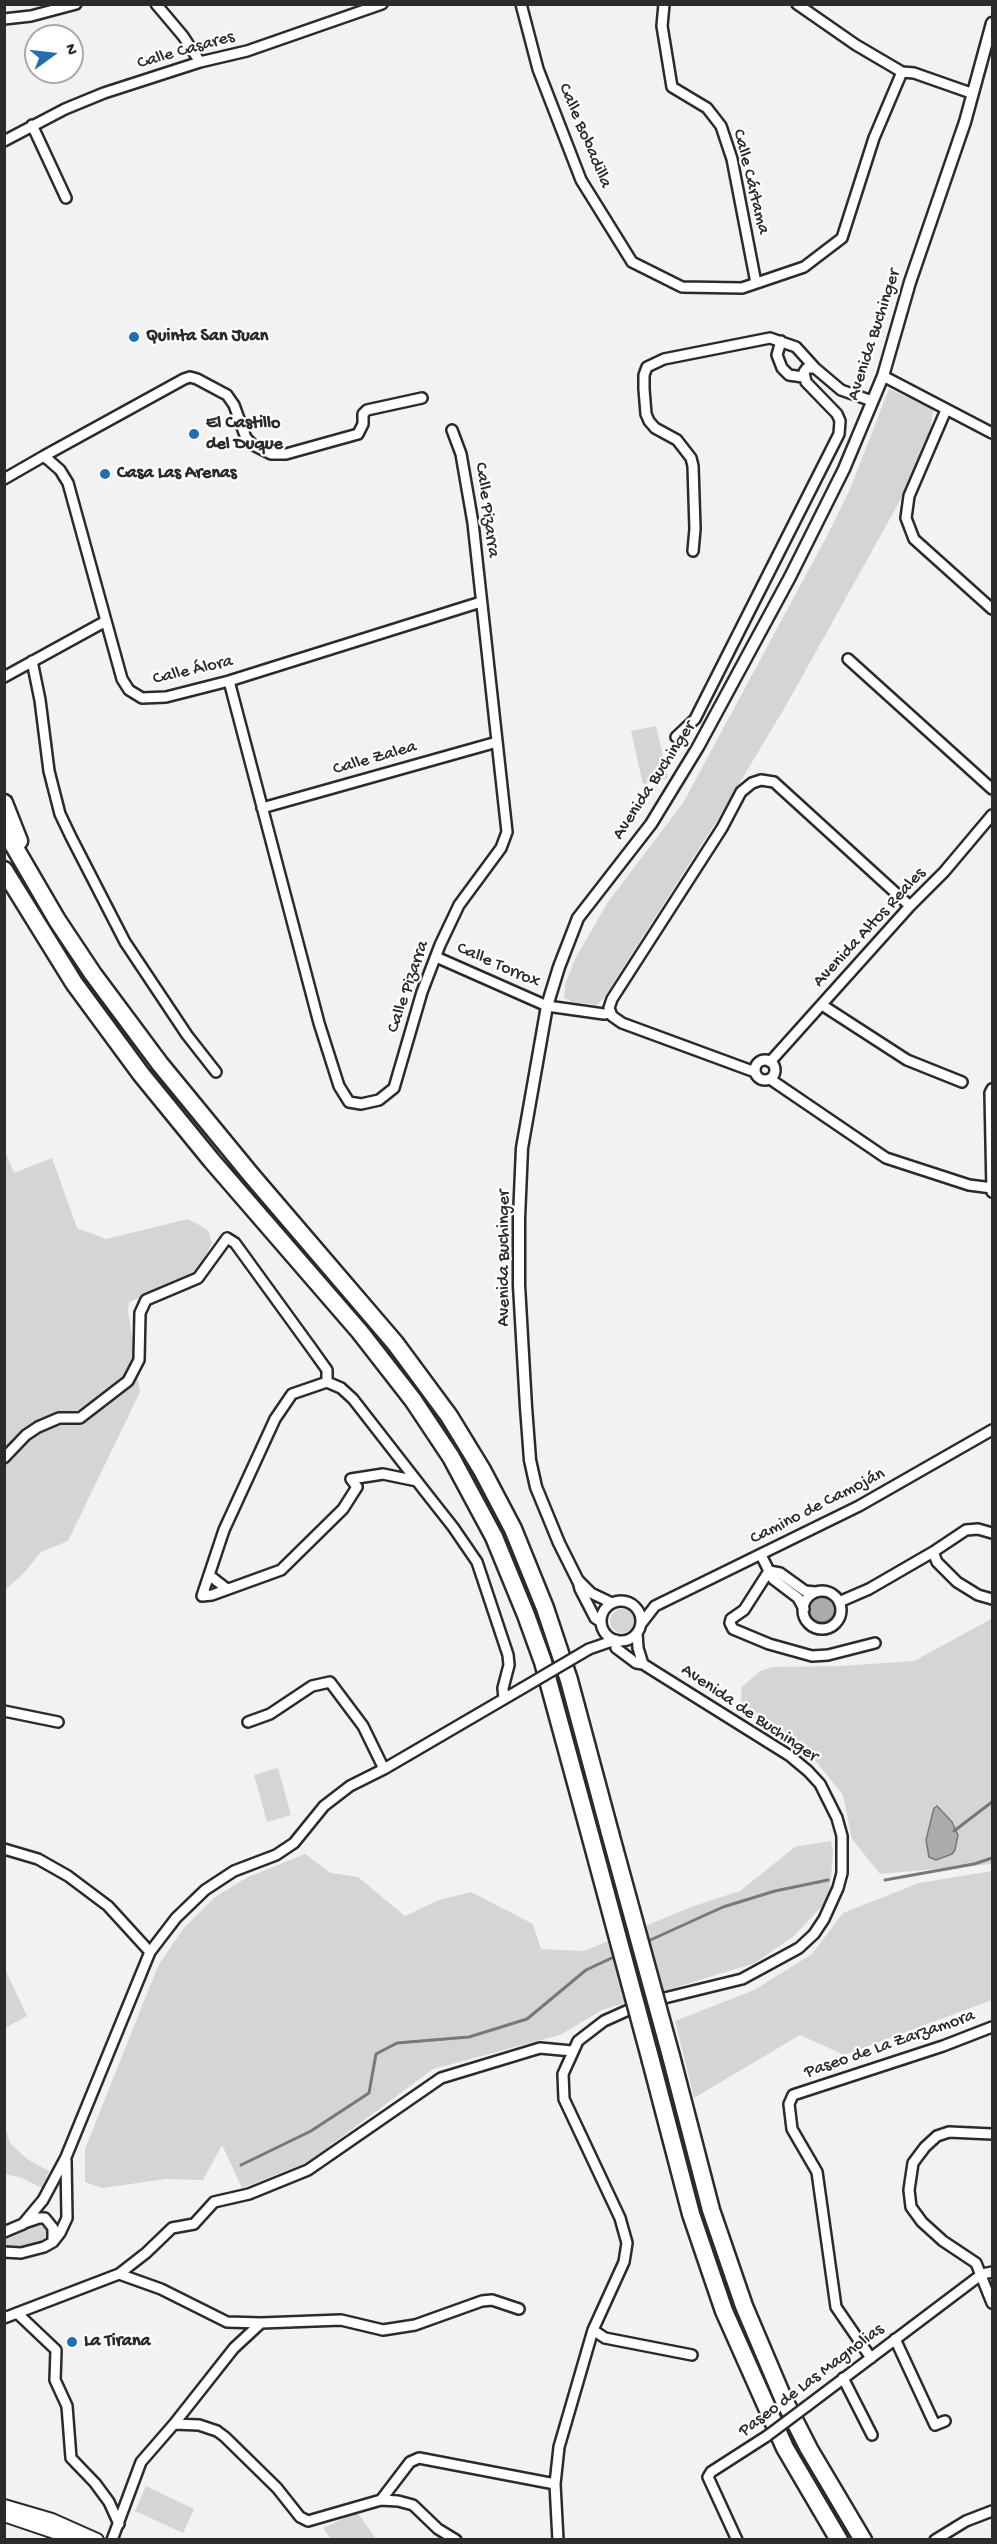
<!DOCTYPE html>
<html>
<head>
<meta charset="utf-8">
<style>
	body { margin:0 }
	#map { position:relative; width:997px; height:2544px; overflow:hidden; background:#f2f2f2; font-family:"Gochi Hand",sans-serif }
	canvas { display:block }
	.frame { position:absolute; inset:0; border:6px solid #2b2b2b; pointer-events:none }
	.north { position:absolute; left:24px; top:24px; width:60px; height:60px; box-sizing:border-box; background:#fff; border:2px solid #aaa; border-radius:50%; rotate:75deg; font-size:16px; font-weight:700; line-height:24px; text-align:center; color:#2b2b2b }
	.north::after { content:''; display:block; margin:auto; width:21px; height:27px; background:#1f6fb2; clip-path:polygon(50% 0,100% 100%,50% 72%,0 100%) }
</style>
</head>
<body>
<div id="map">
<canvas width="997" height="2544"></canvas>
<div class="frame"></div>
<div class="north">N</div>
</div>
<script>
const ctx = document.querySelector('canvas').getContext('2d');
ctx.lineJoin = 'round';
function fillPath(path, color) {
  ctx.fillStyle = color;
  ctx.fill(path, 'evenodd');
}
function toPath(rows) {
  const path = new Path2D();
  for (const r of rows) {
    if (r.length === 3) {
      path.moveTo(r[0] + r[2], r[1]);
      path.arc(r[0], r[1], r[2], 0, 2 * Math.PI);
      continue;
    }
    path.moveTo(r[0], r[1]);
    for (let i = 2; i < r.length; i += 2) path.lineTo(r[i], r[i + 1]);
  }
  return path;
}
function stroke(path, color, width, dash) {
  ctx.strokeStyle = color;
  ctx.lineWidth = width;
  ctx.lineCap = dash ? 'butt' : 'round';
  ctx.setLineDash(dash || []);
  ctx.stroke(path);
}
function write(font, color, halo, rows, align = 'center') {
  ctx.font = font + ' "Gochi Hand",sans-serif';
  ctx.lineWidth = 4.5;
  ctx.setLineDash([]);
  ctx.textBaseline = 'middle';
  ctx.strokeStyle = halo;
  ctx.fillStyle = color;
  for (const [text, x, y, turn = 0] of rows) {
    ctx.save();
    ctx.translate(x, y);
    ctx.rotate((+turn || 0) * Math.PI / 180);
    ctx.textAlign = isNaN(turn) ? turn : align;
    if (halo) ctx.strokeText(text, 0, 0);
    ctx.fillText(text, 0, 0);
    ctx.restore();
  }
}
fillPath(toPath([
	[889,389,933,409,931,427,925,450,897,506,788,702,718,819,603,999,597,1005,572,1002,564,998,565,985,576,957,608,902,683,803,828,534,850,489],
	[656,726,668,778,643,784,631,731],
	[4,1148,14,1173,52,1158,77,1228,106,1239,188,1219,208,1230,212,1243,194,1277,129,1302,128,1311,140,1392,68,1541,41,1552,23,1574,5,1590],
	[622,1621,12],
	[991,1619,992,1864,880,1874,852,1839,843,1795,814,1759,745,1711,741,1699,742,1687,760,1671,773,1667,840,1666,914,1661],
	[278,1768,291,1815,267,1822,254,1775],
	[831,1841,833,1853,830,1888,824,1904,794,1936,755,1963,602,2010,560,2035,433,2069,308,2162,242,2188,222,2145,203,2180,166,2179,102,2188,85,2182,85,2149,158,1966,183,1929,215,1897,246,1878,305,1854,331,1873,358,1877,405,1916,439,1900,471,1892,533,1924,541,1949,584,1951,694,1906,740,1891,795,1847],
	[992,1871,992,2000,844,2055,800,2035,694,2098,675,2021,754,1990,812,1954,843,1913,919,1883],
	[4,1967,27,2016,5,2028,4,2028],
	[5,2126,10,2143,27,2159,49,2171,42,2188,22,2178,5,2174],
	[34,2222,46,2224,49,2227,47,2240,24,2247,5,2248,5,2237,19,2232],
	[146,2486,194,2509,183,2533,135,2511],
	[357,2512,376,2539,331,2539,323,2528]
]), '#d5d5d5');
const water = toPath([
	[822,1609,13],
	[937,1806,952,1822,958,1835,955,1850,952,1854,936,1860,929,1857,926,1840,934,1808,937,1806]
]);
fillPath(water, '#ababab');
stroke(water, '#787878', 1.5);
stroke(toPath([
	[954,1831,992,1802],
	[885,1880,974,1864,992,1858],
	[646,1942,723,1907,775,1891,828,1880],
	[241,2165,311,2131,369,2093,376,2054,397,2043,469,2037,527,2019,586,1970,616,1956]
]), '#787878', 3);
const minor = toPath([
	[156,4,183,36,200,62],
	[521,4,538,69,581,180,632,262,682,287,742,288,804,267,842,238,874,138,902,72],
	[664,4,662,26,672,87,707,108,721,126,732,159,756,283],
	[797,4,856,45,902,72,914,73,971,93,974,89],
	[4,19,31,16,76,4],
	[32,125,66,198],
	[4,141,65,109,104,93,200,62,247,51,382,4],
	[781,341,777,355,782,368,789,375,803,377],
	[883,376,992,433],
	[946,410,909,496,906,518,914,539,992,609],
	[44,456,184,379,190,377,197,379,227,395,234,405,246,438,253,445,271,454,286,454,358,434,363,424,363,414,367,410,422,398],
	[4,479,44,456,60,470,68,483,122,679,129,690,142,698,166,697,229,681,481,602],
	[693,551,695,529,693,466,691,458,677,440,655,428,649,421,646,414,644,389,644,375,647,367,664,359,770,338,796,347,815,368],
	[848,659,992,789],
	[32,661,40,700,49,771,60,814,71,837,125,942,187,1035,216,1072],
	[4,677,106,621],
	[229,681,319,1023,339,1086,349,1102,361,1104,379,1100,394,1088,422,992,440,945,459,905,501,848,507,832,473,523,461,454,452,430],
	[676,737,695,719,839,434,840,421,837,414,806,382,804,372,807,368,815,368,841,390,872,401],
	[262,808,497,742],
	[436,957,547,1006,604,1014,610,1013],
	[822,1005,907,1060,962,1082],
	[765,1070,10],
	[770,1062,910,906,944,872,992,815],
	[755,1072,622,1023,612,1016,609,1008,612,999,722,828,741,792,752,783,761,780,774,782,910,906],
	[770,1079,886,1158,969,1185,992,1188],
	[992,1192,990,1093,992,1089],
	[4,1458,26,1435,38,1427,59,1418,80,1418,128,1381,139,1360,140,1313,146,1300,198,1278,227,1238,235,1243,312,1349,327,1370,327,1382],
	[417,1481,383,1474,351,1479,357,1487,343,1509,281,1570,212,1595,202,1596,224,1530,275,1419,292,1394,327,1382,341,1388,353,1399,427,1494,453,1527,477,1562,508,1655,509,1665,503,1688,504,1699],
	[933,1552,937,1562,957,1582,978,1595,992,1599],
	[761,1555,773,1579,798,1598,804,1609],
	[769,1571,744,1610,731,1619,730,1623,733,1629,769,1644,812,1656,828,1655,875,1643],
	[769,1571,780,1573,805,1591,815,1592],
	[209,1575,227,1589],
	[578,1581,580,1589,595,1618,601,1622],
	[579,1581,591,1593,612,1603],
	[822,1610,19],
	[621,1621,20],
	[839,1602,869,1589,933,1552,966,1530,978,1529,992,1533],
	[641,1624,655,1606,859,1506,992,1430],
	[637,1633,638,1648,643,1664],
	[589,1649,615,1640],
	[4,1711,58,1722],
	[248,1722,270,1714,312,1686,330,1682,363,1726,384,1769],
	[4,1849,38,1859,68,1876,108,1906,150,1952],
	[992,2134,949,2132,937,2136,925,2147,913,2163,909,2190,911,2207,922,2222,943,2241,976,2263,992,2303],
	[24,2223,39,2218,45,2218,53,2228,53,2242],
	[4,2232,23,2224,43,2200,66,2157,150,1952,176,1918,205,1890,234,1871,276,1855,294,1843,324,1806,350,1786,384,1769,521,1689],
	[4,2252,21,2253,44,2247,53,2242,60,2233,67,2218,66,2160],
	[119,2274,146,2253,172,2228,194,2224,214,2202,249,2194,308,2170,441,2078,540,2048,572,2051],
	[17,2313,56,2350,55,2380,67,2406,71,2458,95,2483,109,2502,119,2524],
	[4,2318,119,2274,161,2289,227,2322,261,2323],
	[593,2330,605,2338,692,2355],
	[895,2339,935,2425,945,2421],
	[871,2358,836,2307,817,2172,792,2129,789,2104,793,2095,943,2046,992,2027],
	[843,2378,872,2435],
	[807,2406,982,2274,992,2272],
	[174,2424,234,2348,261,2323,341,2320,383,2330,415,2325,482,2301,492,2300,519,2309],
	[381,2500,410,2462,419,2458,555,2484],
	[112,2540,141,2462,174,2424,199,2425,217,2431,225,2437,277,2488,300,2517,308,2521,381,2500,398,2501,413,2505,438,2529,456,2540],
	[558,2540,555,2484,559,2447,593,2330,624,2262,627,2243,620,2218,564,2099,563,2074,578,2041,604,2021,644,2003,742,1979,799,1948,814,1934,824,1919,838,1888,842,1873,842,1836,837,1818,820,1784,808,1771,790,1756,654,1671,643,1664,636,1663,616,1648,616,1640],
	[737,2540,708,2477,711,2472,767,2436],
	[935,2540,966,2521,992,2511]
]);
const tertiary = toPath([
	[578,1581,559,1543,536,1487,530,1460,526,1407,519,1285,519,1218,522,1148,547,1006,559,967,578,918,651,824,698,747,790,577,844,469,883,376,910,282,965,122,992,23]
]);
const secondary = toPath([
	[4,2506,52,2520,97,2540],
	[4,2515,78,2540]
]);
const motorway = toPath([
	[4,803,19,841],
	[4,829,57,920,93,974,160,1064,252,1176,395,1343,449,1416,482,1470,513,1529,545,1608,569,1680,610,1833],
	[4,870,74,983,141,1074,212,1161,360,1332,413,1400,451,1457,494,1537,526,1615,543,1662,591,1838],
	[671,2056,711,2210,744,2306,783,2398,809,2449,863,2540],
	[651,2061,691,2214,724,2311,785,2448,839,2540]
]);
stroke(minor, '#2b2b2b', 14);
stroke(tertiary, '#2b2b2b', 15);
stroke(secondary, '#2b2b2b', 16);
stroke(motorway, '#2b2b2b', 21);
stroke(minor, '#fff', 9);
stroke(tertiary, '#fff', 10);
stroke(secondary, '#fff', 12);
stroke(motorway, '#fff', 16);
const minorBridge = toPath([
	[521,1689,589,1649],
	[767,2436,807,2406]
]);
const motorwayBridge = toPath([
	[610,1833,671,2056],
	[591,1838,651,2061]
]);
stroke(minorBridge, '#2b2b2b', 14, []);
stroke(motorwayBridge, '#2b2b2b', 21, []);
stroke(minorBridge, '#fff', 9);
stroke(motorwayBridge, '#fff', 16);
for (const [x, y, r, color] of [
	[134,337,6,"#1f6fb2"],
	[194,434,6,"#1f6fb2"],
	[105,474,6,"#1f6fb2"],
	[72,2342,6,"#1f6fb2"]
]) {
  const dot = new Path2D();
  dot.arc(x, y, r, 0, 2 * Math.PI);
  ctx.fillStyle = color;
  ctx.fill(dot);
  stroke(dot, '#fff', 2);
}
write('18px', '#2b2b2b', '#fff', [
	["Calle Casares",186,51,-16],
	["Calle Bobadilla",584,136,67],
	["Calle Cártama",750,182,76],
	["Avenida Buchinger",875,335,-72],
	["Calle Pizarra",486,510,82],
	["Calle Álora",193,671,-13],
	["Calle Zalea",375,759,-16],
	["Avenida Buchinger",655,781,-57],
	["Avenida Altos Reales",870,928,-47],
	["Calle Torrox",498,966,24],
	["Calle Pizarra",409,987,-71],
	["Avenida Buchinger",505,1258,-90],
	["Camino de Camoján",818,1507,-27],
	["Avenida de Buchinger",749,1714,34],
	["Paseo de La Zarzamora",890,2045,-19],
	["Paseo de Las Magnolias",812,2381,-37]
]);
write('bold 18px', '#2b2b2b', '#fff', [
	["Quinta San Juan",146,337],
	["El Castillo",206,424],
	["del Duque",206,445],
	["Casa Las Arenas",117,474],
	["La Tirana",84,2342]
], 'left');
</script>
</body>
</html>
